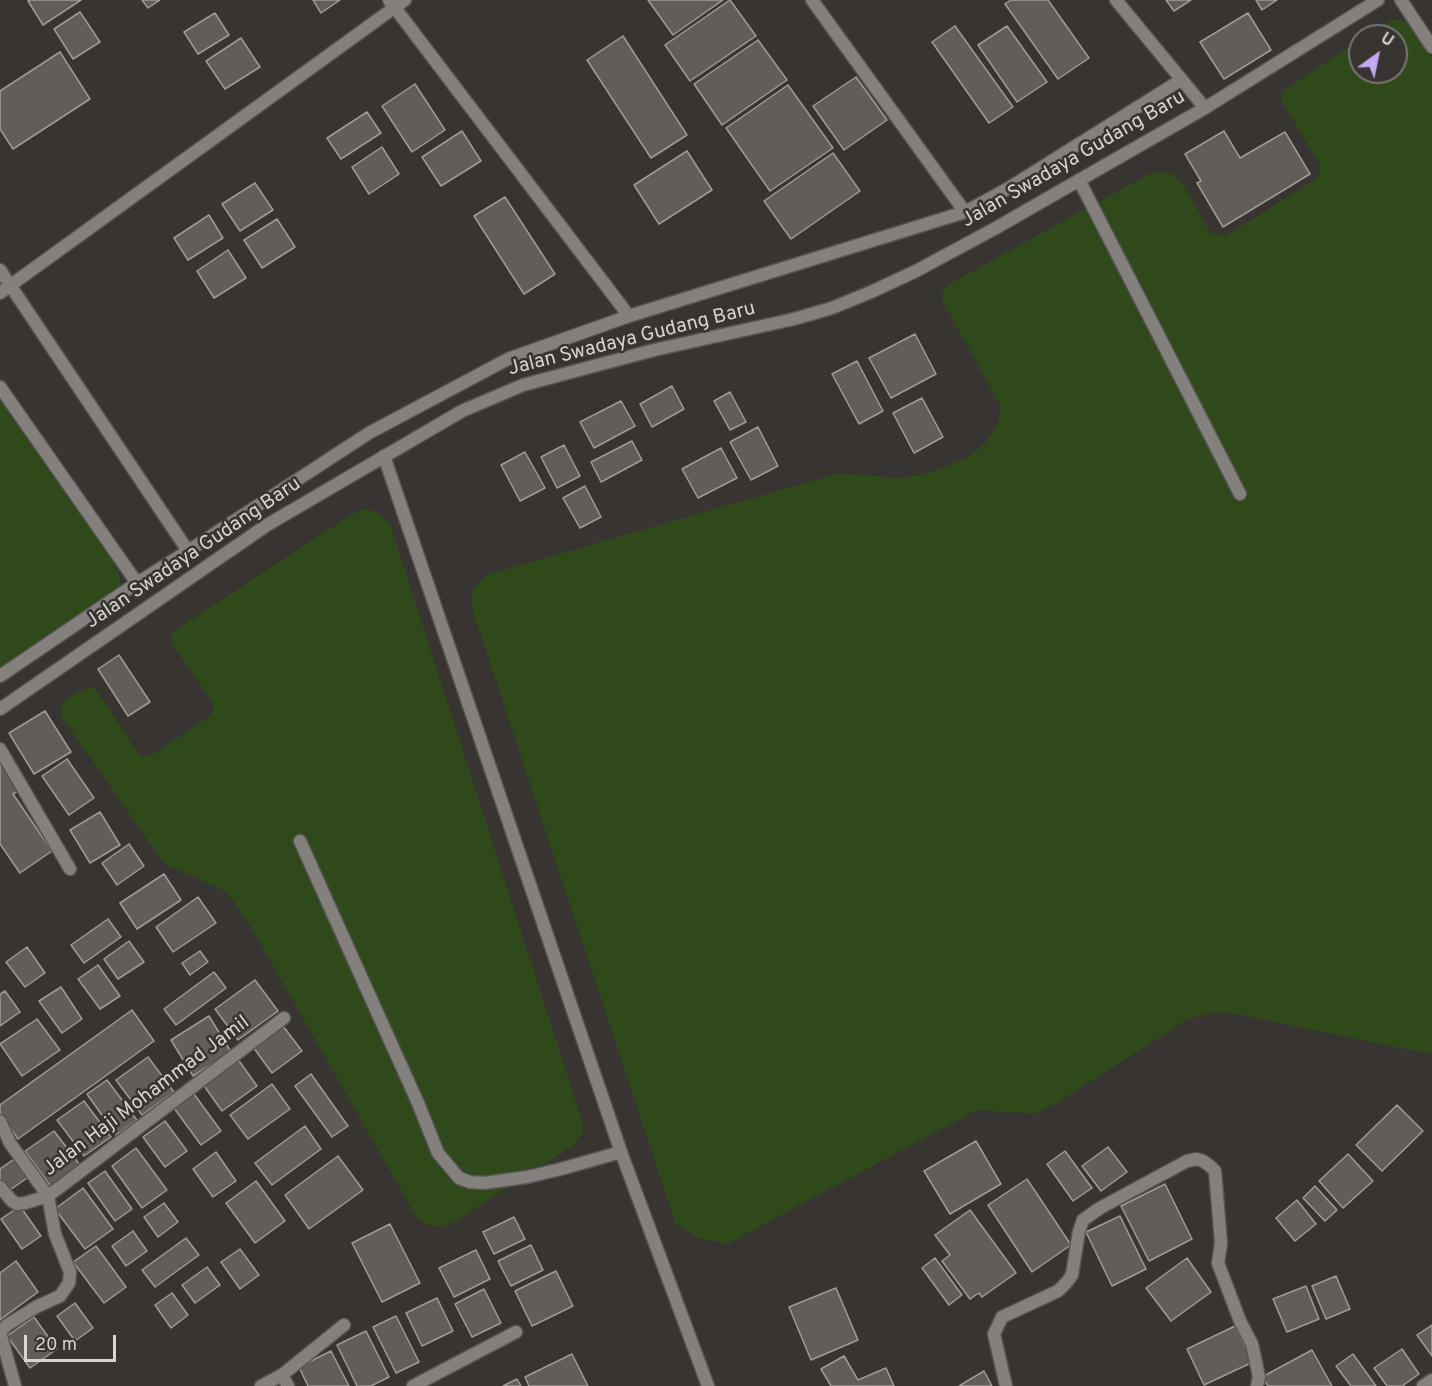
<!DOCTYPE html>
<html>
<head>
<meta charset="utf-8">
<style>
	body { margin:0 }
	#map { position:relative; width:1432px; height:1386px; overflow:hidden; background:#373432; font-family:Overpass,sans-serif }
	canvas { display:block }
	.north { position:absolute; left:1348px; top:24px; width:60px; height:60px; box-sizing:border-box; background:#373432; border:2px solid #777473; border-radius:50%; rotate:33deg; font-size:16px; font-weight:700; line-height:24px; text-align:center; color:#d7d5d4 }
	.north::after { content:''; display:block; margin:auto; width:21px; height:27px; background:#c5a7f1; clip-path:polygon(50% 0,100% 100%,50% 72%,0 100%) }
	.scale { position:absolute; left:24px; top:1335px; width:92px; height:27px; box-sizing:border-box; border:3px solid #d7d5d4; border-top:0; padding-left:8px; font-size:18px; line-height:21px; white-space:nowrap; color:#d7d5d4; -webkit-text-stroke:4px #373432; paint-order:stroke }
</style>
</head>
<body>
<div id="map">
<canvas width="1432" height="1386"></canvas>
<div class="north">U</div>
<div class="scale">20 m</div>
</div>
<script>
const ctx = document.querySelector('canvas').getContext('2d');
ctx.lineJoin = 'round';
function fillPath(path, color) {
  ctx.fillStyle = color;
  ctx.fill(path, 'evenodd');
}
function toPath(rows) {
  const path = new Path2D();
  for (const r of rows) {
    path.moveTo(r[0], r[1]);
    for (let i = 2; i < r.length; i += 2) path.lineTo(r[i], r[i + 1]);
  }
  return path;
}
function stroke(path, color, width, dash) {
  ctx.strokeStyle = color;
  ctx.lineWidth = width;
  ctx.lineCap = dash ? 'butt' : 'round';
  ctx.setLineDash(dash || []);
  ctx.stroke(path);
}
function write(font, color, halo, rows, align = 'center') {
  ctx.font = font + ' Overpass,sans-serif';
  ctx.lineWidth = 5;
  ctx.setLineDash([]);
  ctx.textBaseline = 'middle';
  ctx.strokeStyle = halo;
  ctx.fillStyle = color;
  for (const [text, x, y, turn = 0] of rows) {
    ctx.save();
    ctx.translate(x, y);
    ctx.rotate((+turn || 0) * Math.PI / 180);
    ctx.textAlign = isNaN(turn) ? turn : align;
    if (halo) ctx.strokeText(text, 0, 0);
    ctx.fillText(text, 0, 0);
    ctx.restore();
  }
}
fillPath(toPath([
	[1394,20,1401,20,1407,22,1412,27,1432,58,1432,1053,1405,1049,1237,1014,1214,1012,1188,1019,1062,1100,1034,1114,977,1110,727,1244,698,1238,676,1224,471,606,473,589,486,575,836,474,867,475,897,478,923,475,969,457,987,441,998,424,1001,407,941,298,944,289,951,283,1149,174,1160,171,1172,174,1184,186,1209,230,1213,234,1226,236,1317,178,1320,175,1320,165,1283,103,1281,98,1284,90,1360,40,1360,72,1396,72,1396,36,1366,36,1388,22],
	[0,398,110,556,119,574,120,584,118,592,102,614,0,683],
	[361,510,370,510,380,514,390,524,583,1124,581,1134,574,1145,456,1221,441,1227,429,1225,417,1218,252,929,230,896,223,890,164,864,62,717,60,711,63,702,83,689,92,687,97,691,138,753,142,756,152,755,207,718,213,710,213,705,211,700,172,644,171,635,174,631,352,514]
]), '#30491b');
const building = toPath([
	[30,0,81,0,43,25,28,1,30,0],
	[142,0,160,0,148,8,142,0],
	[313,0,340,0,321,13,313,0],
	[648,0,723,0,673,35,648,0],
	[730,0,756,36,690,81,665,45,730,0],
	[1011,0,1048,0,1089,58,1058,79,1005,4,1011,0],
	[1166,0,1191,0,1174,11,1166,0],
	[1256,0,1277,0,1262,10,1256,0],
	[80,12,100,42,73,59,54,29,80,12],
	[215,13,229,35,198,54,184,32,215,13],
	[1248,13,1271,50,1224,79,1200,42,1248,13],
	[955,26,1013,107,989,123,932,42,955,26],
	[1007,26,1047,82,1017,102,978,45,1007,26],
	[623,36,687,135,651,158,587,60,623,36],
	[241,38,260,67,225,89,206,61,241,38],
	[758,40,787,80,722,125,694,84,758,40],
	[60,52,90,99,13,149,0,129,0,91,60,52],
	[856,77,887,120,844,150,813,106,856,77],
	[415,84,445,130,412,152,382,106,415,84],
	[788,85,833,148,770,191,726,128,788,85],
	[367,112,381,133,341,159,327,138,367,112],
	[462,131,481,161,441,186,422,157,462,131],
	[1224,131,1240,158,1285,132,1310,174,1223,227,1197,183,1201,181,1185,154,1224,131],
	[382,147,399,174,369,194,352,167,382,147],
	[687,151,712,190,659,224,634,185,687,151],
	[833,153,860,191,791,239,764,201,833,153],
	[255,183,273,210,240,231,222,204,255,183],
	[505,197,555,274,524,294,474,216,505,197],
	[209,215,223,238,188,260,174,238,209,215],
	[277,219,295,247,262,268,244,240,277,219],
	[228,250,246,278,214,298,197,271,228,250],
	[915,334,936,374,891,398,869,358,915,334],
	[857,361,883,411,859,424,832,374,857,361],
	[672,386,684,409,652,427,640,404,672,386],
	[730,392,746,422,730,430,714,401,730,392],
	[922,398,943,437,914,453,893,413,922,398],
	[621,401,635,426,594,448,580,422,621,401],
	[758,427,778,466,751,480,730,442,758,427],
	[632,441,642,460,601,482,591,462,632,441],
	[564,445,580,476,557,488,541,457,564,445],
	[721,448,737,478,698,498,682,469,721,448],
	[525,452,545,488,520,501,501,465,525,452],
	[585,486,601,517,580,528,563,498,585,486],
	[119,655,150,702,128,716,98,669,119,655],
	[45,711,71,752,34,774,9,733,45,711],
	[67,759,94,798,69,815,42,776,67,759],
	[0,760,20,790,13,794,52,851,20,873,0,844,0,760],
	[100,812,120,845,90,863,70,830,100,812],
	[129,844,144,866,117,885,102,863,129,844],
	[164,874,181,900,137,929,120,903,164,874],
	[198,897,216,923,173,952,156,927,198,897],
	[108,919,121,937,84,963,71,945,108,919],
	[129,941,144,962,118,979,104,959,129,941],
	[27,947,45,973,25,987,6,962,27,947],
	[200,951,208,962,190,975,182,963,200,951],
	[98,965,120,996,100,1009,78,979,98,965],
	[214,972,226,988,176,1025,164,1009,214,972],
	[255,980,278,1011,238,1040,215,1009,255,980],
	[61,987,82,1019,62,1033,39,1001,61,987],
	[5,991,20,1012,0,1026,0,994,5,991],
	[132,1010,154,1041,18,1139,0,1113,0,1105,132,1010],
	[209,1016,231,1052,193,1076,171,1040,209,1016],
	[37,1019,60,1050,22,1076,0,1044,37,1019],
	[283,1026,302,1051,272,1073,253,1047,283,1026],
	[148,1057,174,1092,142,1115,116,1080,148,1057],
	[237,1058,257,1086,222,1111,202,1083,237,1058],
	[311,1074,348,1126,332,1137,295,1086,311,1074],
	[107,1080,137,1120,116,1135,87,1094,107,1080],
	[272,1084,290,1109,248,1139,230,1115,272,1084],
	[194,1094,221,1131,201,1145,174,1108,194,1094],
	[84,1101,111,1137,84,1156,57,1120,84,1101],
	[1397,1105,1423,1131,1382,1171,1356,1145,1397,1105],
	[165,1121,187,1151,165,1167,143,1137,165,1121],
	[305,1126,321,1149,272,1185,255,1163,305,1126],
	[54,1131,80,1165,51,1187,25,1151,54,1131],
	[976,1141,1001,1184,950,1214,924,1171,976,1141],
	[1108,1147,1127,1172,1101,1191,1082,1166,1108,1147],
	[136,1148,167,1190,142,1208,112,1166,136,1148],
	[1065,1151,1092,1188,1073,1201,1047,1164,1065,1151],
	[216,1152,236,1181,213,1197,193,1169,216,1152],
	[1348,1154,1373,1181,1343,1208,1319,1181,1348,1154],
	[338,1156,363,1190,309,1229,285,1195,338,1156],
	[17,1157,30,1176,7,1192,0,1182,0,1169,17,1157],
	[105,1171,132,1209,115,1221,88,1183,105,1171],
	[1027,1179,1071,1245,1032,1272,988,1205,1027,1179],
	[256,1181,285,1221,255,1243,226,1203,256,1181],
	[1165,1184,1192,1239,1149,1261,1121,1206,1165,1184],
	[1315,1186,1337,1210,1325,1221,1303,1198,1315,1186],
	[83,1188,113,1229,85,1249,55,1209,83,1188],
	[1297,1200,1316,1224,1295,1241,1276,1218,1297,1200],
	[164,1203,178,1222,158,1237,144,1217,164,1203],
	[20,1206,41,1236,22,1249,1,1219,20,1206],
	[970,1210,1016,1273,982,1297,979,1293,970,1299,942,1261,950,1255,935,1235,970,1210],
	[1120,1216,1146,1269,1112,1286,1086,1232,1120,1216],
	[514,1217,525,1239,494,1254,483,1232,514,1217],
	[390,1224,420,1283,382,1302,352,1243,390,1224],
	[133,1231,147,1251,126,1266,112,1246,133,1231],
	[186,1238,199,1255,155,1287,142,1270,186,1238],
	[531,1245,543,1270,511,1286,498,1261,531,1245],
	[96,1246,126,1287,104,1303,73,1262,96,1246],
	[240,1249,259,1275,240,1289,221,1262,240,1249],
	[476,1250,490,1279,454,1297,439,1268,476,1250],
	[935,1258,962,1295,949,1305,922,1268,935,1258],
	[1187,1258,1211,1292,1171,1321,1146,1288,1187,1258],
	[16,1261,38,1292,0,1320,0,1273,16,1261],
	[207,1267,220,1285,195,1303,182,1285,207,1267],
	[556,1271,573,1306,532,1326,515,1291,556,1271],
	[1336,1276,1350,1309,1326,1319,1312,1286,1336,1276],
	[1306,1286,1319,1319,1287,1332,1273,1299,1306,1286],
	[836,1288,858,1340,811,1360,789,1307,836,1288],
	[484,1289,501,1323,472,1337,455,1304,484,1289],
	[172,1293,188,1315,171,1328,155,1305,172,1293],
	[437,1298,453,1331,422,1346,406,1313,437,1298],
	[75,1303,93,1328,75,1341,57,1316,75,1303],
	[396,1316,419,1362,396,1373,373,1327,396,1316],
	[34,1317,57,1349,30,1368,7,1336,34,1317],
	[1432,1325,1432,1356,1417,1335,1432,1325],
	[1235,1326,1253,1362,1204,1385,1187,1349,1235,1326],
	[366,1331,389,1377,371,1386,357,1386,337,1345,366,1331],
	[1402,1349,1419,1374,1402,1386,1387,1386,1374,1368,1402,1349],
	[1312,1350,1332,1386,1268,1386,1262,1377,1312,1350],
	[331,1351,349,1386,308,1386,299,1367,331,1351],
	[572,1354,588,1386,529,1386,525,1377,572,1354],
	[1353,1354,1376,1386,1351,1386,1336,1366,1353,1354],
	[844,1356,858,1380,886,1368,894,1386,831,1386,821,1369,844,1356],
	[984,1371,992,1386,959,1386,984,1371],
	[517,1379,521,1386,503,1386,517,1379]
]);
fillPath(building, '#615d5b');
stroke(building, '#9f9b99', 1.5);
const service = toPath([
	[1079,180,1240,494],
	[0,1187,12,1201,17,1204,25,1203,48,1196]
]);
const minor = toPath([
	[389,0,629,316],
	[812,0,965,212],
	[1401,0,1432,47],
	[0,270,188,551],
	[0,293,405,0],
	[0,387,137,583],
	[384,456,621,1152,708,1386],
	[0,676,137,583,188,551,369,433,508,359,629,316,965,212,1007,189,1181,80],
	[0,749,70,869],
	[300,841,418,1103,438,1153,459,1178,470,1182,484,1183,527,1177,561,1169,621,1152],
	[0,1121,10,1143,48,1196,284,1018],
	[282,1375,288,1386],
	[15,1386,0,1332,7,1325,36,1307,60,1296,69,1283,70,1272,55,1234,48,1196],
	[261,1386,282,1375,344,1325],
	[413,1386,516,1332],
	[1006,1386,994,1334,1002,1317,1058,1291,1066,1283,1072,1275,1079,1231,1083,1220,1100,1208,1187,1161,1197,1159,1203,1161,1210,1166,1215,1171,1221,1243,1218,1263,1240,1321,1252,1344,1259,1377,1257,1386],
	[1423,1386,1432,1380]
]);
const tertiary = toPath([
	[1116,0,1205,108],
	[0,709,267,525,462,411,523,385,654,350,794,319,832,308,871,292,916,271,994,229,1205,108,1378,0]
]);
stroke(service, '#565352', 15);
stroke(minor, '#565352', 15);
stroke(tertiary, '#565352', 15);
stroke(service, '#84807e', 12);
stroke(minor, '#84807e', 12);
stroke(tertiary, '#84807e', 12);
write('20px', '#d7d5d4', '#373432', [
	["Jalan Swadaya Gudang Baru",1074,160,-30],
	["Jalan Swadaya Gudang Baru",632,340,-14],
	["Jalan Swadaya Gudang Baru",194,554,-34],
	["Jalan Haji Mohammad Jamil",147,1097,-37]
]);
</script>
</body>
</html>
